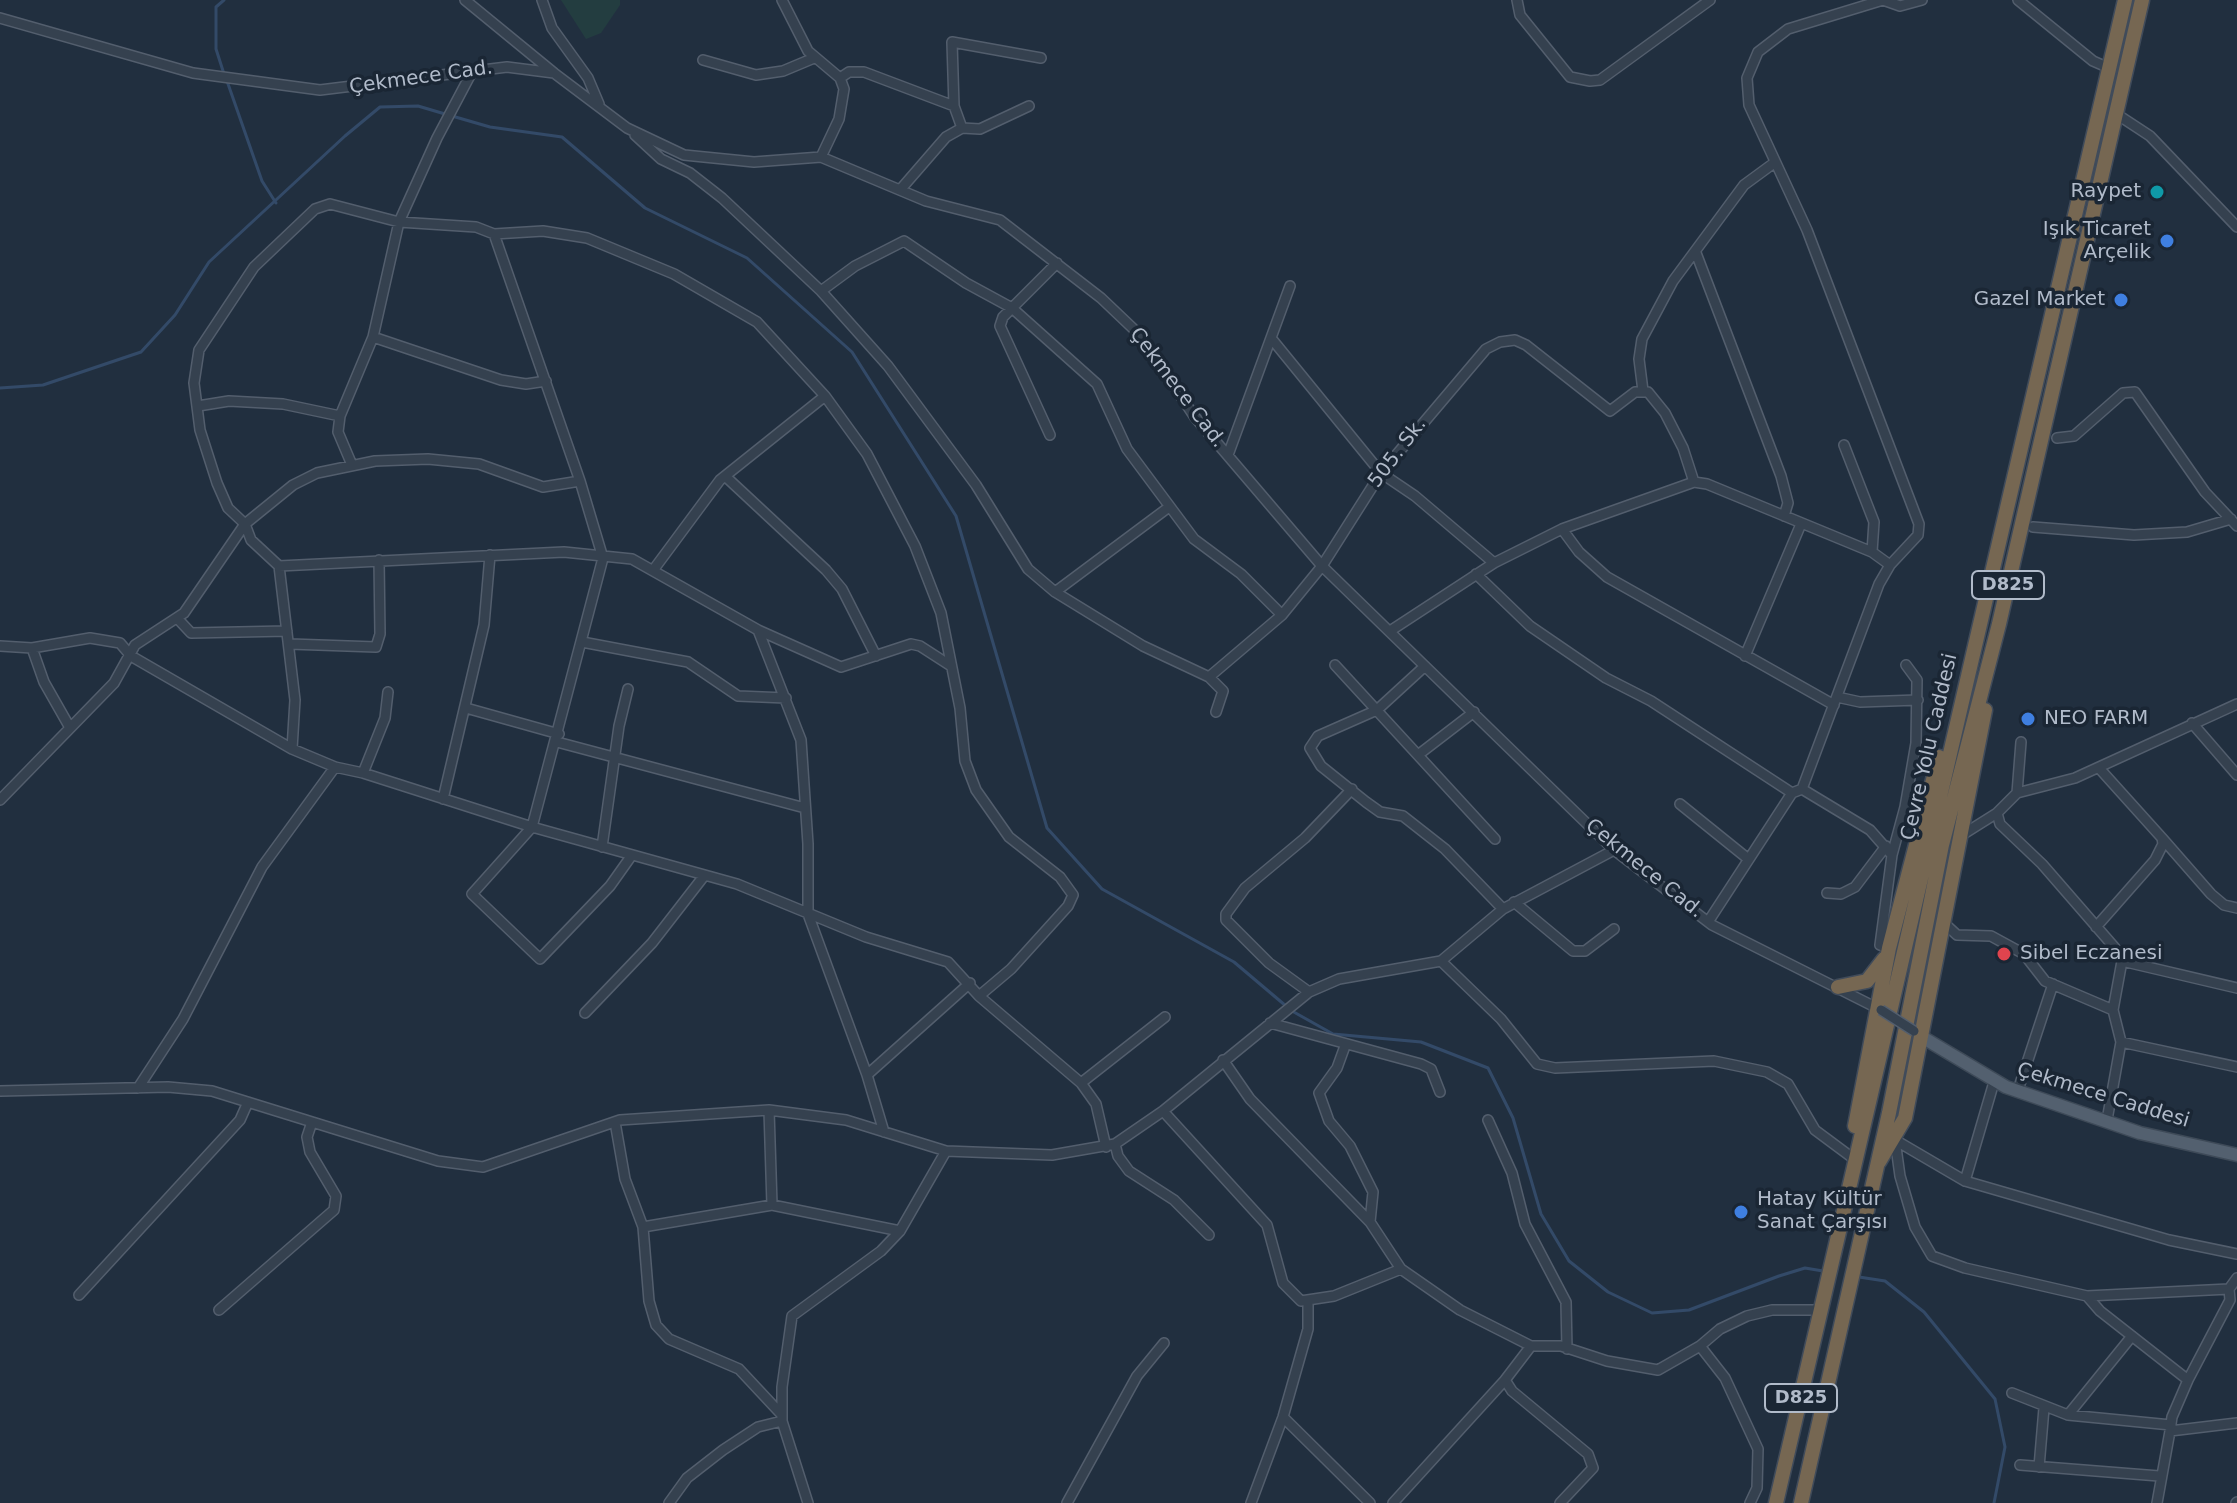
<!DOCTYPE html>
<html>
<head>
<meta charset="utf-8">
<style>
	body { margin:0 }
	canvas { display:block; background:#212f3f }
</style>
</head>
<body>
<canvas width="2237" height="1503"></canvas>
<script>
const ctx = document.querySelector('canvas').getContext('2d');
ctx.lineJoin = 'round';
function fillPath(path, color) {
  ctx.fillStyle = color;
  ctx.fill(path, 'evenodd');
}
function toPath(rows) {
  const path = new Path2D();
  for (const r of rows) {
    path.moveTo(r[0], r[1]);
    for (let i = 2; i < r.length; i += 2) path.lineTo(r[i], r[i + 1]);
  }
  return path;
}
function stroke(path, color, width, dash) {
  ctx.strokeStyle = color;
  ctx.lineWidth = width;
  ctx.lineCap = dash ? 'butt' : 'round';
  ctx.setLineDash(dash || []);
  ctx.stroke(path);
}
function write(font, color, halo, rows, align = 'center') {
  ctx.font = font + ' "DejaVu Sans",sans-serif';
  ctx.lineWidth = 7;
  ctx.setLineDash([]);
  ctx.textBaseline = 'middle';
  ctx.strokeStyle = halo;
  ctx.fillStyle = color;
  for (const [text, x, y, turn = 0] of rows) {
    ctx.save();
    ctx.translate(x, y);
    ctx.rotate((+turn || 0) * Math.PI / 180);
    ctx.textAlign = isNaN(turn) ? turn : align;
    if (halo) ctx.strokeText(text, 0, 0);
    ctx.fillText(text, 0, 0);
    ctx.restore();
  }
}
fillPath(toPath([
	[561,0,620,0,620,5,601,33,586,39]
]), '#233d40');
stroke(toPath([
	[224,74,216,49,216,7,224,0],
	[227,81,262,181,276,203],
	[452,116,490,127,562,137,645,208,747,258,852,352,956,516,1047,828,1102,889,1234,962,1286,1006],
	[0,388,43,385,141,352,175,315,209,262,345,136,380,107,418,106,445,114],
	[1292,1011,1333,1034,1421,1042,1488,1068,1513,1118,1541,1214,1569,1261,1608,1292,1652,1313,1689,1310,1779,1276,1805,1268,1823,1271],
	[1859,1277,1885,1281,1924,1312,1995,1399,2005,1447,1994,1503]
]), '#334a68', 3);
const minor = toPath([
	[465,0,554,73],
	[542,0,552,28,588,78,599,104],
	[782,0,808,51,840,78,844,89,839,119,821,157],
	[1517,0,1520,15,1570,77,1590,81,1600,80,1710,0],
	[1883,0,1900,6,1922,0],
	[2018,0,2093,61,2109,68],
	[0,18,193,73,320,90,507,67,554,73,627,128,684,155,754,162,821,157,926,201,1000,220,1101,298,1142,337,1194,416,1322,566,1614,850,1712,925,1881,1010],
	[703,60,756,75,783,71,814,58],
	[840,78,849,72,864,72,954,106],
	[2115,113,2150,136,2237,227],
	[962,128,980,129,1029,106],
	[635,135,661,159,690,173,722,198,821,291,888,366,976,485,1028,569,1055,592,1143,646,1209,677,1223,691,1216,712],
	[900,190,946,137,962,128,954,106,952,42,1041,58],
	[494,234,580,481],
	[1696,253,1781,476,1788,503,1784,516],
	[821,291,855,266,904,241,966,283,1012,308,1097,384,1127,449,1194,539,1241,574,1282,615],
	[373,337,501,380,526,384,546,381],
	[1271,338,1381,473,1415,496,1494,563],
	[1643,391,1639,359,1642,339,1673,281,1744,185,1774,163],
	[198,406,229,401,283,404,340,416],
	[1050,435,1000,326,1003,317,1057,263],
	[2057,438,2074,436,2123,393,2135,392,2205,492,2237,526],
	[1844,445,1874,522,1872,552],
	[1228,455,1290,286],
	[352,465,338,432,340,416,373,337,399,222,437,138,473,70],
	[725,476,826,570,842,589,876,656],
	[2033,527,2134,535,2187,532,2231,519],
	[1562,529,1579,552,1607,577,1834,705],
	[279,566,564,552,632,559,758,630,801,740,808,844,808,914,867,1075,884,1132],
	[654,569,720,480,825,396],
	[1476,574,1530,626,1606,678,1651,701,1792,793,1802,789,1870,830,1892,855,1880,945,1889,948],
	[1055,592,1169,507],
	[177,618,191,633,287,631],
	[758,630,841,667,911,644,920,646,951,666],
	[1390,631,1494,563,1562,529,1694,482,1707,484,1872,552,1890,565],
	[582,642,688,662,738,696,786,698],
	[290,644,376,647,380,634,379,560],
	[0,646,32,648,90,638,120,643,131,656,292,749,335,767,363,773,532,827,737,884,866,937,948,962,979,996,1081,1083,1096,1104,1106,1147],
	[32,648,44,682,69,726],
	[1745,656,1801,524],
	[1335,665,1495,839],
	[1425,666,1377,710,1318,736,1310,748,1321,766,1366,802,1380,812,1403,816,1445,849,1503,909],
	[1209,677,1282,615,1322,566,1381,473,1486,349,1500,342,1515,340,1526,345,1610,411,1635,392,1648,392,1665,413,1683,448,1694,482],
	[1837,697,1860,702,1918,700],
	[466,708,559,734],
	[2192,723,2237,775],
	[557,742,805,808],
	[292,749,295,700,279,566,251,540,245,524,228,508,217,483,200,430,194,383,199,350,254,267,315,209,330,204,399,222,476,227,494,234,543,231,587,238,674,274,757,322,825,396,867,454,915,546,941,613,960,708,965,761,976,790,1009,837,1060,877,1073,895,1068,906,1011,969,979,996],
	[1418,755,1474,712],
	[363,773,385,718,388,692],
	[1802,789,1879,584,1890,565,1918,535,1919,524,1807,230,1749,105,1747,78,1758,52,1788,29,1883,0],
	[2017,793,2021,742],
	[443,799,484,625,490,555],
	[0,800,114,683,135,645,184,613,245,524,293,485,317,473,375,461,428,459,479,464,543,487,580,481,603,558,532,827,472,894,540,959,610,886,632,855],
	[1680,804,1747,858],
	[1997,813,2000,824,2042,864,2115,948,2122,961,2237,988],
	[1962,835,1997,813,2017,793,2075,778,2237,704],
	[2162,838,2211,894,2224,905,2237,908],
	[602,847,619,726,628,689],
	[1892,855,1905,807,1916,743,1917,680,1906,665],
	[1827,893,1841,894,1855,887,1886,846],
	[1514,902,1573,951,1585,951,1614,929],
	[1708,922,1792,793],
	[1945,924,1957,935,1991,936,2024,954,2045,981,2113,1010],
	[2096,927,2155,860,2163,844,2162,838,2099,768],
	[1441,961,1501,1019,1537,1064,1555,1068,1714,1061,1767,1072,1788,1084,1815,1130,1854,1159],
	[1309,992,1269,963,1226,920,1226,914,1245,888,1305,838,1352,789],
	[585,1013,652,943,704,876],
	[1270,1023,1421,1064,1431,1069,1440,1092],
	[2121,1042,2237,1067],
	[1345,1046,1337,1068,1319,1093,1329,1121,1350,1146,1373,1192,1370,1222],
	[1223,1060,1250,1099,1370,1222,1401,1269,1460,1310,1531,1346,1561,1346,1607,1361,1658,1370,1700,1346,1720,1329,1747,1316,1772,1310,1821,1310],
	[867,1075,970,983],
	[1994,1082,1965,1181,2169,1240,2237,1254],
	[1081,1083,1165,1017],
	[138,1088,183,1019,262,867,335,767],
	[2018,1090,2053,984],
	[0,1091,168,1087,212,1091,438,1161,483,1167,620,1120,769,1110,846,1120,946,1151,1052,1155,1115,1144,1163,1111,1309,992,1339,979,1441,961,1503,909,1614,850],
	[769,1110,772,1205],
	[1163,1111,1267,1225,1283,1283,1301,1301,1334,1296,1401,1269],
	[1488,1120,1512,1173,1525,1224,1566,1302,1567,1349],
	[2107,1120,2121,1042,2113,1010,2122,961],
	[615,1122,625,1179,643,1227,649,1301,656,1325,669,1339,739,1369,782,1415],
	[1895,1140,1900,1176,1915,1227,1932,1256,1965,1268,2087,1296,2100,1311,2188,1380],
	[1895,1140,1965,1181],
	[1115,1144,1118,1156,1129,1171,1174,1200,1209,1235],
	[643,1227,772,1205,900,1231],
	[79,1295,240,1120,248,1102],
	[2087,1296,2229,1289],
	[219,1310,334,1210,336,1196,310,1152,307,1137,312,1122],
	[1531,1346,1505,1380,1512,1391,1588,1454,1593,1468,1560,1503],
	[1700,1346,1725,1378,1758,1449,1757,1488,1750,1503],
	[2012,1393,2068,1415,2171,1425],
	[2068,1415,2132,1336],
	[1283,1417,1370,1503],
	[2170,1431,2172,1417,2188,1380,2230,1300,2229,1289,2237,1278],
	[2020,1465,2159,1476],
	[2039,1467,2044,1408],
	[669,1503,687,1478,723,1450,758,1427,782,1421],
	[808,1503,782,1421,782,1387,792,1316,881,1251,900,1231,946,1151],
	[1067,1503,1137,1376,1164,1343],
	[1251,1503,1283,1417,1308,1329,1308,1302],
	[1393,1503,1505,1380],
	[2157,1503,2170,1431,2237,1423],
	[2236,1503,2237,1502]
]);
const major = toPath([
	[1922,1037,2006,1087,2140,1133,2237,1155]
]);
const highway = toPath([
	[1838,987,1867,981,1884,959],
	[1855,1126,1889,948,1939,757],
	[1879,1162,1905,1118,1985,710],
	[1776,1503,2125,0],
	[1801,1503,1889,1113,1942,845,1999,624,2142,0]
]);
stroke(minor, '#535e6d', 12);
stroke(major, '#3e4a58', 15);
stroke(highway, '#404b5a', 17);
stroke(minor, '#35414f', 9);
stroke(major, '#53606f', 12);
stroke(highway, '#766752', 14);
const minorBridge = toPath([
	[1881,1010,1914,1031]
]);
stroke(minorBridge, '#535e6d', 12, []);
stroke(minorBridge, '#35414f', 9);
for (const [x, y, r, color] of [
	[2157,192,8,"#0f9aa8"],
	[2167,241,8,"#3f7fe0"],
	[2121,300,8,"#3f7fe0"],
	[2028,719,8,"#3f7fe0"],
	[2004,954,8,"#e0444e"],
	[1741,1212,8,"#3f7fe0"]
]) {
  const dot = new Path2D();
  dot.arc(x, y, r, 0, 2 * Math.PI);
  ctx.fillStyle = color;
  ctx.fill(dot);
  stroke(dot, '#1a2634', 3);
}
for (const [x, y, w] of [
	[2008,585,72],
	[1801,1398,72]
]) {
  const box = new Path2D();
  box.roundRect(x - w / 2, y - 14, w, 28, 6);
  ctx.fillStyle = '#1a2634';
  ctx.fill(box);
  stroke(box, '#b1bbca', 2);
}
write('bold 18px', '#b1bbca', null, [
	["D825",2008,585],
	["D825",1801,1398]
]);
write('20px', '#b1bbca', '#1a2634', [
	["Çekmece Cad.",421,78,-8],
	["Çekmece Cad.",1177,388,53],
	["505. Sk.",1398,453,-53],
	["Çevre Yolu Caddesi",1930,747,-77],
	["Çekmece Cad.",1644,869,39],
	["Çekmece Caddesi",2103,1096,17]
]);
write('20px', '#b1bbca', '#1a2634', [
	["Raypet",2141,192],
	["Işık Ticaret",2151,230],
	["Arçelik",2151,253],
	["Gazel Market",2105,300],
	["NEO FARM",2044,719,"left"],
	["Sibel Eczanesi",2020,954,"left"],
	["Hatay Kültür",1757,1200,"left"],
	["Sanat Çarşısı",1757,1223,"left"]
], 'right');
</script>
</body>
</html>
